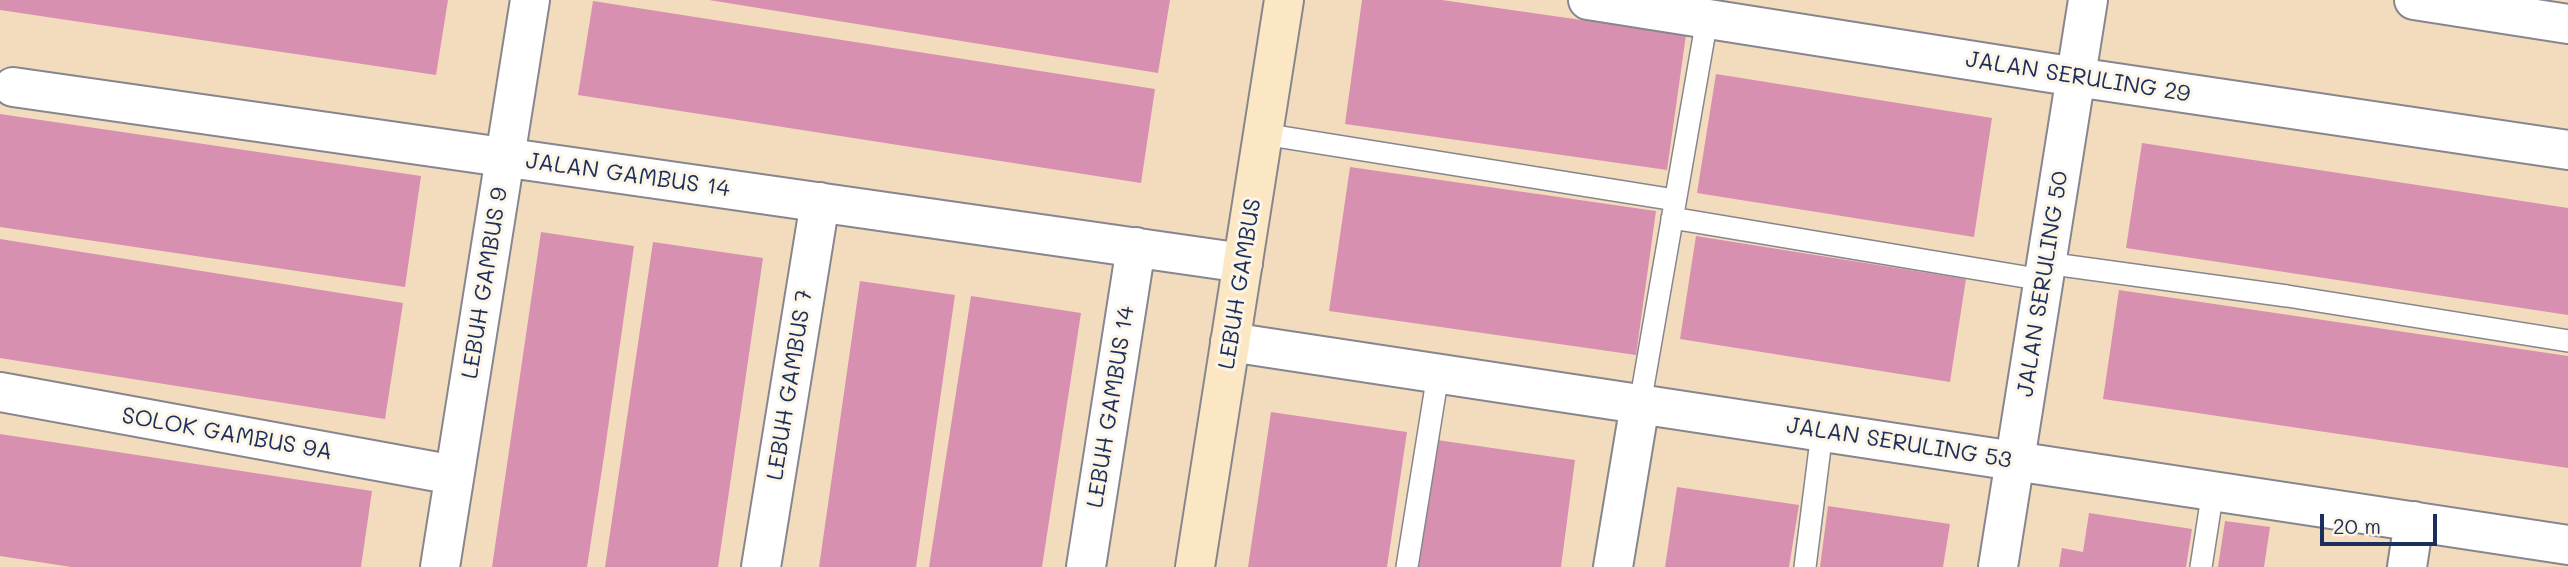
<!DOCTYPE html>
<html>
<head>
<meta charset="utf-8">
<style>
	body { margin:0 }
	#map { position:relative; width:2568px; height:567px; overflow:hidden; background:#f3dcbd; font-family:Mali,sans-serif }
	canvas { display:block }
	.scale { position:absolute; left:2320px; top:514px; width:117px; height:32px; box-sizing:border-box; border:4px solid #1b2f5e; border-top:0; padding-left:9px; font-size:21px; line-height:24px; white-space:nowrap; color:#1b2f5e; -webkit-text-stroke:5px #fcf5e5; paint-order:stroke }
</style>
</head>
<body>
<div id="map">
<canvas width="2568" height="567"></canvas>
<div class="scale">20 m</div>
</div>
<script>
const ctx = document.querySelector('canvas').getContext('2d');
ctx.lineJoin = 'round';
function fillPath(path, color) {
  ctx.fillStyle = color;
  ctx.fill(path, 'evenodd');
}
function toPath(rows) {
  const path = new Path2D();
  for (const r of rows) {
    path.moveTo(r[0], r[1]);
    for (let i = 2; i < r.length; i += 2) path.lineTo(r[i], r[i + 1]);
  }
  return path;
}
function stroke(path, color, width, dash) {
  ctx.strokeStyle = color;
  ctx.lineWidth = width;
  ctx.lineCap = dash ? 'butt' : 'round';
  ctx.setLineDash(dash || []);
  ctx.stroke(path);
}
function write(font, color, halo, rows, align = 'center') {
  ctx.font = font + ' Mali,sans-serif';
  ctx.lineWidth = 6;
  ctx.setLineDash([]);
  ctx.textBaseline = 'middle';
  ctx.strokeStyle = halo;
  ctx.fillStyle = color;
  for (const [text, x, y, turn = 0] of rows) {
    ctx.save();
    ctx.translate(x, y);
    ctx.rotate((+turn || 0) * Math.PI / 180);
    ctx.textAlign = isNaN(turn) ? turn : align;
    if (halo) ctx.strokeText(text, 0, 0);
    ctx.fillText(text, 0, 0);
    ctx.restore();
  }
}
fillPath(toPath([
	[0,0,448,0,436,75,0,10],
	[709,0,1170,0,1158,73],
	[1362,0,1442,0,1686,35,1667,170,1345,124],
	[593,1,1155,89,1141,183,578,95],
	[1716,74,1992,118,1974,237,1697,193],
	[0,114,421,176,405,287,0,227],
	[2142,143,2568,208,2568,315,2126,248],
	[1350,167,1656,211,1636,355,1329,311],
	[541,232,634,246,604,456,587,567,492,567],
	[1696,236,1966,279,1950,382,1680,339],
	[0,239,403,303,385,419,0,358],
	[653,242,763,258,718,567,605,567],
	[860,281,955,295,916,567,819,567],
	[2119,290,2568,356,2568,468,2103,399],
	[971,296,1081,313,1042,567,929,567],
	[1271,412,1407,432,1387,567,1248,567],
	[0,434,372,491,361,567,71,567,0,556],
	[1437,440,1575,460,1561,567,1419,567],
	[1677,487,1799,505,1789,567,1665,567],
	[1828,506,1950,524,1943,567,1820,567],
	[2089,513,2192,529,2186,567,2059,567,2062,548,2083,552],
	[2225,521,2270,527,2264,567,2218,567]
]), '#d890b0');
const lane = toPath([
	[1263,134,1675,200],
	[1672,218,2043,280],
	[2046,263,2287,296,2568,341],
	[1640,404,1707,19],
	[1407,567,1438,374],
	[1805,567,1822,432],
	[2201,567,2213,490]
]);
const street = toPath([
	[1588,0,2076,77,2568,150],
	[2414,0,2568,24],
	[13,87,1243,263],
	[1230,342,2568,545],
	[0,392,454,475],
	[440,567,530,0],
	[761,567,820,202],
	[1086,567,1136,247],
	[1613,567,1640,404],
	[1998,567,2088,0],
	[2407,567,2414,521]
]);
const secondary = toPath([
	[1195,567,1284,0]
]);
stroke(lane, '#87868e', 24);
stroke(street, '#87868e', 42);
stroke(secondary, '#87868e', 42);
stroke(lane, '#fff', 21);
stroke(street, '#fff', 38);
stroke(secondary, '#fbe7c3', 38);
write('23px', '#1b2f5e', '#fcf5e5', [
	["JALAN SERULING 29",2078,77,9],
	["JALAN GAMBUS 14",628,175,8],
	["LEBUH GAMBUS 9",485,283,-81],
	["LEBUH GAMBUS",1240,284,-81],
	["JALAN SERULING 50",2043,284,-81],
	["LEBUH GAMBUS 7",790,385,-81],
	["LEBUH GAMBUS 14",1111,407,-81],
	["SOLOK GAMBUS 9A",227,434,10],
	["JALAN SERULING 53",1899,443,9]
]);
</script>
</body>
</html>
